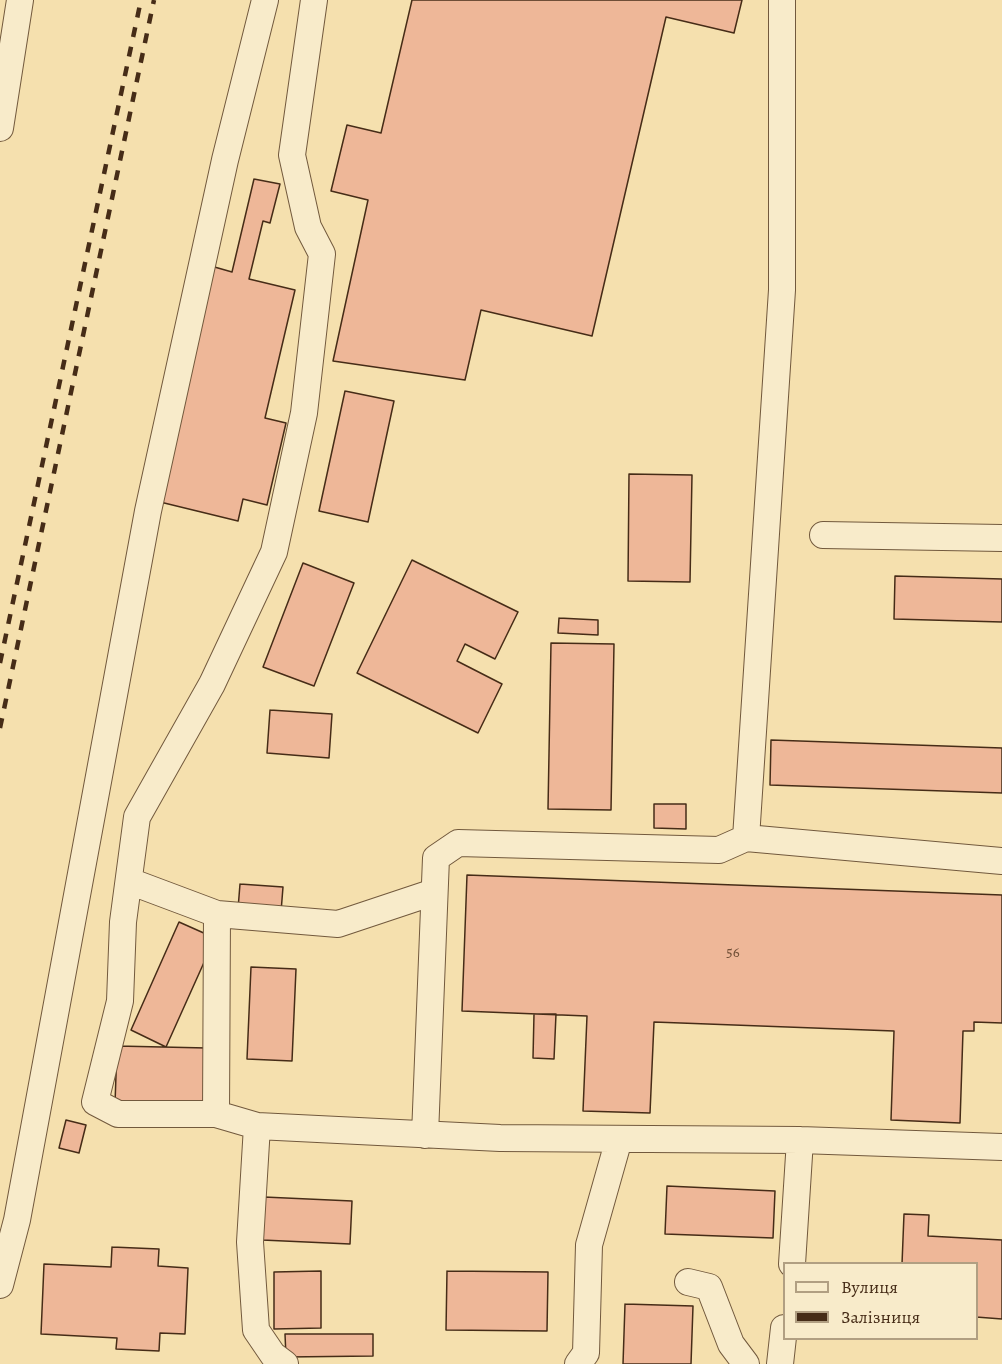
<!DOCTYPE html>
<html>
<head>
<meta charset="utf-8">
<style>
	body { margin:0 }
	#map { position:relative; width:1002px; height:1364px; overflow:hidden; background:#f5e0ae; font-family:Alegreya,serif }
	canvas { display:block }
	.legend { position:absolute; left:783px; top:1262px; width:195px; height:78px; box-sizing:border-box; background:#f8ebca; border:2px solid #b19f82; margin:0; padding:8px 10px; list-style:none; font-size:18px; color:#462c17 }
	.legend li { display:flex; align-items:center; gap:12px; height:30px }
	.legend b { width:30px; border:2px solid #b19f82 }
</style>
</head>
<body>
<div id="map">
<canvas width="1002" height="1364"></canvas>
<ul class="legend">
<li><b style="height:8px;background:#f8ebca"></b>Вулиця</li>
<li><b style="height:8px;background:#462c17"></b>Залізниця</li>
</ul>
</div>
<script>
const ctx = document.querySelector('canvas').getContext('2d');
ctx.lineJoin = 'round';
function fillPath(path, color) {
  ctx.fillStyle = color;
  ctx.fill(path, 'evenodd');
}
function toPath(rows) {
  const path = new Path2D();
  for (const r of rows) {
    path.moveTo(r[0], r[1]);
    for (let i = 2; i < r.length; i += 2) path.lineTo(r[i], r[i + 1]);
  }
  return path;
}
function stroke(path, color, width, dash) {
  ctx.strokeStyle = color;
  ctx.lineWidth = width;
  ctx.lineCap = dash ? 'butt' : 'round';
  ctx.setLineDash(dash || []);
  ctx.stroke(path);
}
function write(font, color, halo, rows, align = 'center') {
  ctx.font = font + ' Alegreya,serif';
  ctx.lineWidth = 5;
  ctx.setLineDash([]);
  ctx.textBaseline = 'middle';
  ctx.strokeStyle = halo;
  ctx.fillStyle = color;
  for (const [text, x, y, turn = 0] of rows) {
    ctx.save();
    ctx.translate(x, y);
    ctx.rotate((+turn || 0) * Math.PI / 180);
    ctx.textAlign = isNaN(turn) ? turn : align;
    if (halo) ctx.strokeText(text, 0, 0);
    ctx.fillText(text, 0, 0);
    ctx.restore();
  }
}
const building = toPath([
	[412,0,742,0,734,33,666,17,592,336,481,310,465,380,333,361,368,200,331,191,347,125,381,133,412,0],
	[254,179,280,184,270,223,263,221,249,279,295,290,265,418,286,423,267,505,243,499,238,521,156,501,211,266,232,272,254,179],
	[345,391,394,401,368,522,319,511,345,391],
	[629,474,692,475,690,582,628,581,629,474],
	[412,560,518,612,495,659,465,644,457,661,502,684,478,733,357,673,412,560],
	[303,563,354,583,314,686,263,667,303,563],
	[895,576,1002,579,1002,622,894,619,895,576],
	[559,618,598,620,598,635,558,633,559,618],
	[551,643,614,644,611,810,548,809,551,643],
	[270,710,332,714,329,758,267,753,270,710],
	[771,740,1002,748,1002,793,770,785,771,740],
	[654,804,686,804,686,829,654,828,654,804],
	[467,875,1002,895,1002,1023,974,1022,974,1031,963,1031,960,1123,891,1120,894,1031,654,1022,650,1113,583,1111,587,1016,462,1011,467,875],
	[240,884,283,887,281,912,238,909,240,884],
	[179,922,215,938,166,1047,131,1030,179,922],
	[251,967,296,969,292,1061,247,1059,251,967],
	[534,1014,556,1014,554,1059,533,1058,534,1014],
	[117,1046,207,1048,205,1106,115,1104,117,1046],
	[66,1120,86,1125,79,1153,59,1148,66,1120],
	[667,1186,775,1191,773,1238,665,1234,667,1186],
	[264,1197,352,1201,350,1244,262,1240,264,1197],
	[904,1214,929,1215,928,1236,1002,1240,1002,1319,976,1317,976,1264,902,1264,904,1214],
	[112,1247,159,1249,158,1266,188,1268,185,1334,160,1333,159,1351,116,1349,117,1338,41,1334,44,1264,111,1267,112,1247],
	[321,1271,321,1328,274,1329,274,1272,321,1271],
	[447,1271,548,1272,547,1331,446,1330,447,1271],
	[625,1304,693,1306,691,1364,623,1364,625,1304],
	[285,1334,373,1334,373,1356,286,1357,285,1334]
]);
fillPath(building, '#eeb798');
stroke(building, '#462c17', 1.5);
const minor = toPath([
	[782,0,782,290,746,838,1002,861],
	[0,128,20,0],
	[823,535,1002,538],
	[129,881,217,914,338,924,434,892],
	[216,1114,217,914],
	[257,1126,216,1114,118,1114,95,1102,120,1001,123,922,137,817,212,684,274,552,304,413,322,254,308,227,292,155,314,0],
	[425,1135,436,858,458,843,719,850,746,838],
	[792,1264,800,1140],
	[688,1282,709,1287,731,1344,746,1364],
	[0,1285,17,1220,148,511,225,160,265,0],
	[285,1364,273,1355,256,1330,250,1242,257,1126,500,1138,800,1140,1002,1147],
	[578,1364,586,1353,589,1245,619,1139],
	[780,1364,784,1328]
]);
stroke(minor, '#72593d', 28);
stroke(minor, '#f8ebca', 26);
stroke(toPath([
	[0,663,141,0],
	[0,728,154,0]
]), '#462c17', 4.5, [10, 10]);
write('15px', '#704f37', null, [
	["56",733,953]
]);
</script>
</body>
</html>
